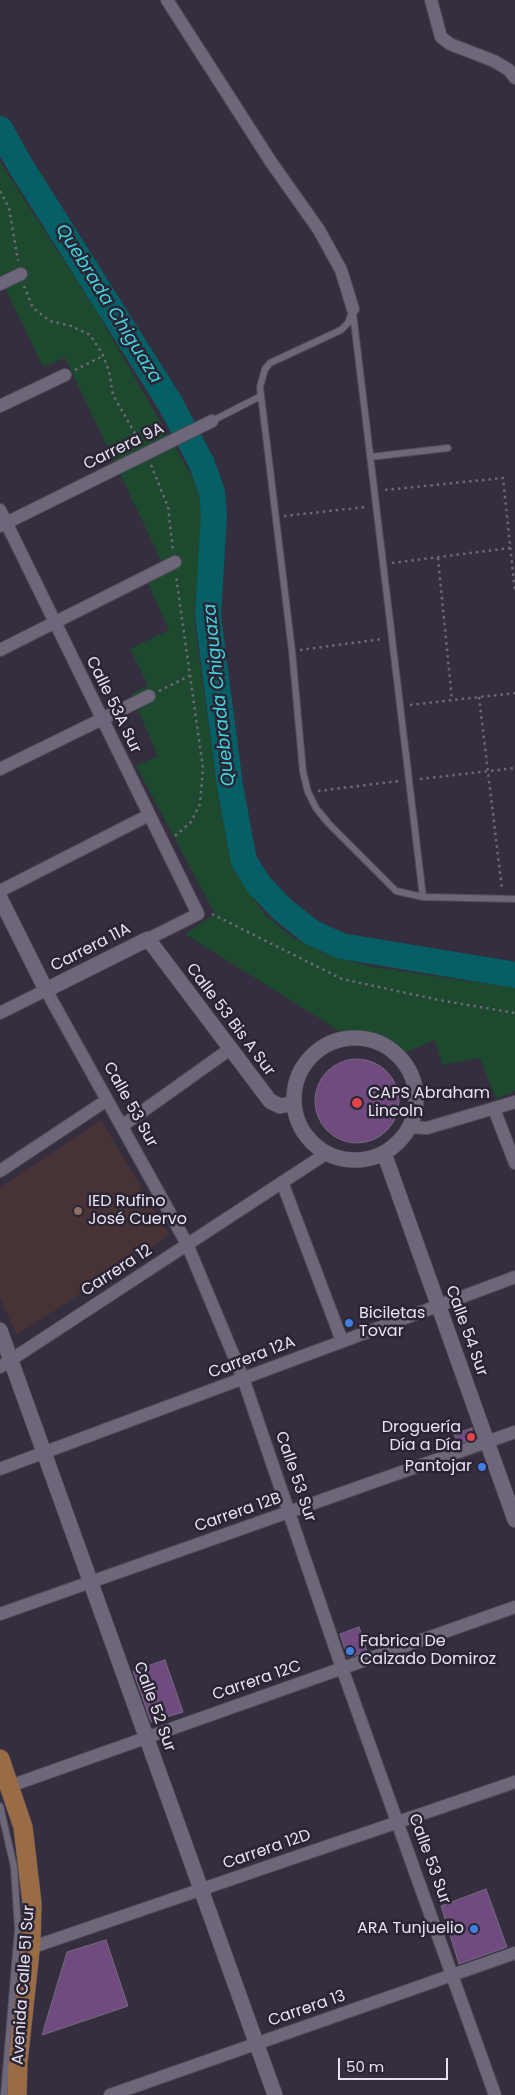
<!DOCTYPE html>
<html>
<head>
<meta charset="utf-8">
<style>
	body { margin:0 }
	#map { position:relative; width:515px; height:2095px; overflow:hidden; background:#342e3f; font-family:Poppins,sans-serif }
	canvas { display:block }
	.scale { position:absolute; left:338px; top:2058px; width:110px; height:22px; box-sizing:border-box; border:2px solid #e7e3ee; border-top:0; padding-left:6px; font-size:15px; line-height:18px; white-space:nowrap; color:#e7e3ee; -webkit-text-stroke:4px #2a2434; paint-order:stroke }
</style>
</head>
<body>
<div id="map">
<canvas width="515" height="2095"></canvas>
<div class="scale">50 m</div>
</div>
<script>
const ctx = document.querySelector('canvas').getContext('2d');
ctx.lineJoin = 'round';
function fillPath(path, color) {
  ctx.fillStyle = color;
  ctx.fill(path, 'evenodd');
}
function toPath(rows) {
  const path = new Path2D();
  for (const r of rows) {
    if (r.length === 3) {
      path.moveTo(r[0] + r[2], r[1]);
      path.arc(r[0], r[1], r[2], 0, 2 * Math.PI);
      continue;
    }
    path.moveTo(r[0], r[1]);
    for (let i = 2; i < r.length; i += 2) path.lineTo(r[i], r[i + 1]);
  }
  return path;
}
function stroke(path, color, width, dash) {
  ctx.strokeStyle = color;
  ctx.lineWidth = width;
  ctx.lineCap = dash ? 'butt' : 'round';
  ctx.setLineDash(dash || []);
  ctx.stroke(path);
}
function write(font, color, halo, rows, align = 'center') {
  ctx.font = font + ' Poppins,sans-serif';
  ctx.lineWidth = 5;
  ctx.setLineDash([]);
  ctx.textBaseline = 'middle';
  ctx.strokeStyle = halo;
  ctx.fillStyle = color;
  for (const [text, x, y, turn = 0] of rows) {
    ctx.save();
    ctx.translate(x, y);
    ctx.rotate((+turn || 0) * Math.PI / 180);
    ctx.textAlign = isNaN(turn) ? turn : align;
    if (halo) ctx.strokeText(text, 0, 0);
    ctx.fillText(text, 0, 0);
    ctx.restore();
  }
}
fillPath(toPath([
	[101,1120,170,1235,17,1335,0,1298,0,1187]
]), '#473336');
fillPath(toPath([
	[0,162,95,309,198,487,203,518,194,619,219,801,234,871,266,916,292,937,332,957,373,967,515,988,515,1091,496,1099,480,1058,442,1065,435,1040,403,1053,388,1041,373,1035,359,1031,341,1032,185,934,215,914,136,766,158,756,131,694,148,685,130,649,169,630,147,581,166,571,65,358,43,367,0,277]
]), '#1d4a2e');
stroke(toPath([
	[0,129,20,165,170,403,202,464,212,492,214,516,208,616,230,786,244,861,259,885,283,910,311,932,341,946,515,975]
]), '#055f64', 26);
const building = toPath([
	[357,1101,42],
	[472,1428,472,1439,458,1444,454,1434,472,1428],
	[359,1627,367,1651,350,1657,347,1656,340,1634,359,1627],
	[165,1660,183,1712,151,1722,133,1671,165,1660],
	[486,1889,507,1947,459,1964,441,1906,486,1889],
	[106,1940,128,2006,42,2035,67,1952,106,1940]
]);
fillPath(building, '#6f4b80');
stroke(building, '#776b7d', 1);
const service = toPath([
	[353,309,348,323,341,330,270,363,265,369,260,387,292,651,303,772,308,792,316,808,329,824,396,891,423,897,515,899],
	[353,313,423,897],
	[212,421,261,396],
	[370,457,448,448],
	[0,1806,14,1867,18,1929,4,2095]
]);
const minor = toPath([
	[167,0,271,162,319,230,341,270,353,309],
	[431,0,441,37,450,44,494,61,509,70,515,78],
	[0,284,21,274],
	[0,406,65,375],
	[0,510,198,914,148,939],
	[0,526,212,421],
	[0,650,175,562],
	[0,769,149,696],
	[0,891,149,815],
	[0,1013,46,990,187,1244,243,1378,342,1668,495,2095],
	[494,1109,515,1163],
	[122,1126,230,1049],
	[409,1127,427,1128,515,1102],
	[0,1171,107,1100],
	[282,1182,342,1341],
	[0,1367,327,1153],
	[0,1469,515,1277],
	[0,1614,515,1432],
	[10,1786,515,1607],
	[30,1948,515,1782],
	[110,2095,515,1953]
]);
const tertiary = toPath([
	[0,898,46,990,148,939,270,1101,280,1106,294,1103],
	[355,1099,61],
	[384,1153,515,1520],
	[0,1330,275,2095]
]);
const primary = toPath([
	[0,1759,23,1827,32,1903,31,1942,18,2062,17,2095]
]);
stroke(service, '#514b59', 8);
stroke(minor, '#514b59', 14);
stroke(tertiary, '#514b59', 16);
stroke(primary, '#514b59', 20);
stroke(toPath([
	[0,191,9,208,18,261],
	[24,286,33,308,50,321,71,326,90,335,102,353,109,371,113,395,140,442],
	[75,370,103,356],
	[151,465,168,507,173,551],
	[385,490,503,478,515,592],
	[284,516,366,507],
	[438,558,452,700],
	[392,563,510,548],
	[300,650,382,639],
	[159,691,189,676],
	[479,697,502,889],
	[410,705,515,693],
	[420,779,515,768],
	[318,791,399,781],
	[175,836,191,822,200,804,203,768,176,576],
	[212,914,342,979,439,1000,515,1013]
]), '#6d6776', 2.5, [2.5, 4]);
stroke(service, '#6d6779', 6);
stroke(minor, '#6d6779', 12);
stroke(tertiary, '#6d6779', 15);
stroke(primary, '#996c45', 19);
for (const [x, y, r, color] of [
	[357,1103,6,"#e0444e"],
	[78,1211,5,"#8d6e63"],
	[349,1323,5,"#3f7fe0"],
	[471,1437,5,"#e0444e"],
	[482,1467,5,"#3f7fe0"],
	[350,1651,5,"#3f7fe0"],
	[474,1929,5,"#3f7fe0"]
]) {
  const dot = new Path2D();
  dot.arc(x, y, r, 0, 2 * Math.PI);
  ctx.fillStyle = color;
  ctx.fill(dot);
  stroke(dot, '#2a2434', 2);
}
write('16px', '#e7e3ee', '#2a2434', [
	["Carrera 9A",124,447,-26],
	["Calle 53A Sur",113,705,64],
	["Carrera 11A",91,948,-27],
	["Calle 53 Bis A Sur",230,1020,53],
	["Calle 53 Sur",130,1105,61],
	["Carrera 12",117,1271,-33],
	["Calle 54 Sur",466,1331,70],
	["Carrera 12A",252,1358,-21],
	["Calle 53 Sur",295,1477,71],
	["Carrera 12B",238,1513,-19],
	["Carrera 12C",257,1681,-19],
	["Calle 52 Sur",154,1707,70],
	["Carrera 12D",267,1850,-19],
	["Calle 53 Sur",429,1859,70],
	["Avenida Calle 51 Sur",24,1985,-86],
	["Carrera 13",307,2009,-19]
]);
write('16px', '#e7e3ee', '#2a2434', [
	["CAPS Abraham",368,1094],
	["Lincoln",368,1112],
	["IED Rufino",88,1202],
	["José Cuervo",88,1220],
	["Biciletas",359,1314],
	["Tovar",359,1332],
	["Droguería",461,1428,"right"],
	["Día a Día",461,1446,"right"],
	["Pantojar",472,1467,"right"],
	["Fabrica De",360,1642],
	["Calzado Domiroz",360,1660],
	["ARA Tunjuelio",464,1929,"right"]
], 'left');
write('italic 18px', '#3fd5df', '#2a2434', [
	["Quebrada Chiguaza",108,304,58],
	["Quebrada Chiguaza",220,695,-96]
]);
</script>
</body>
</html>
